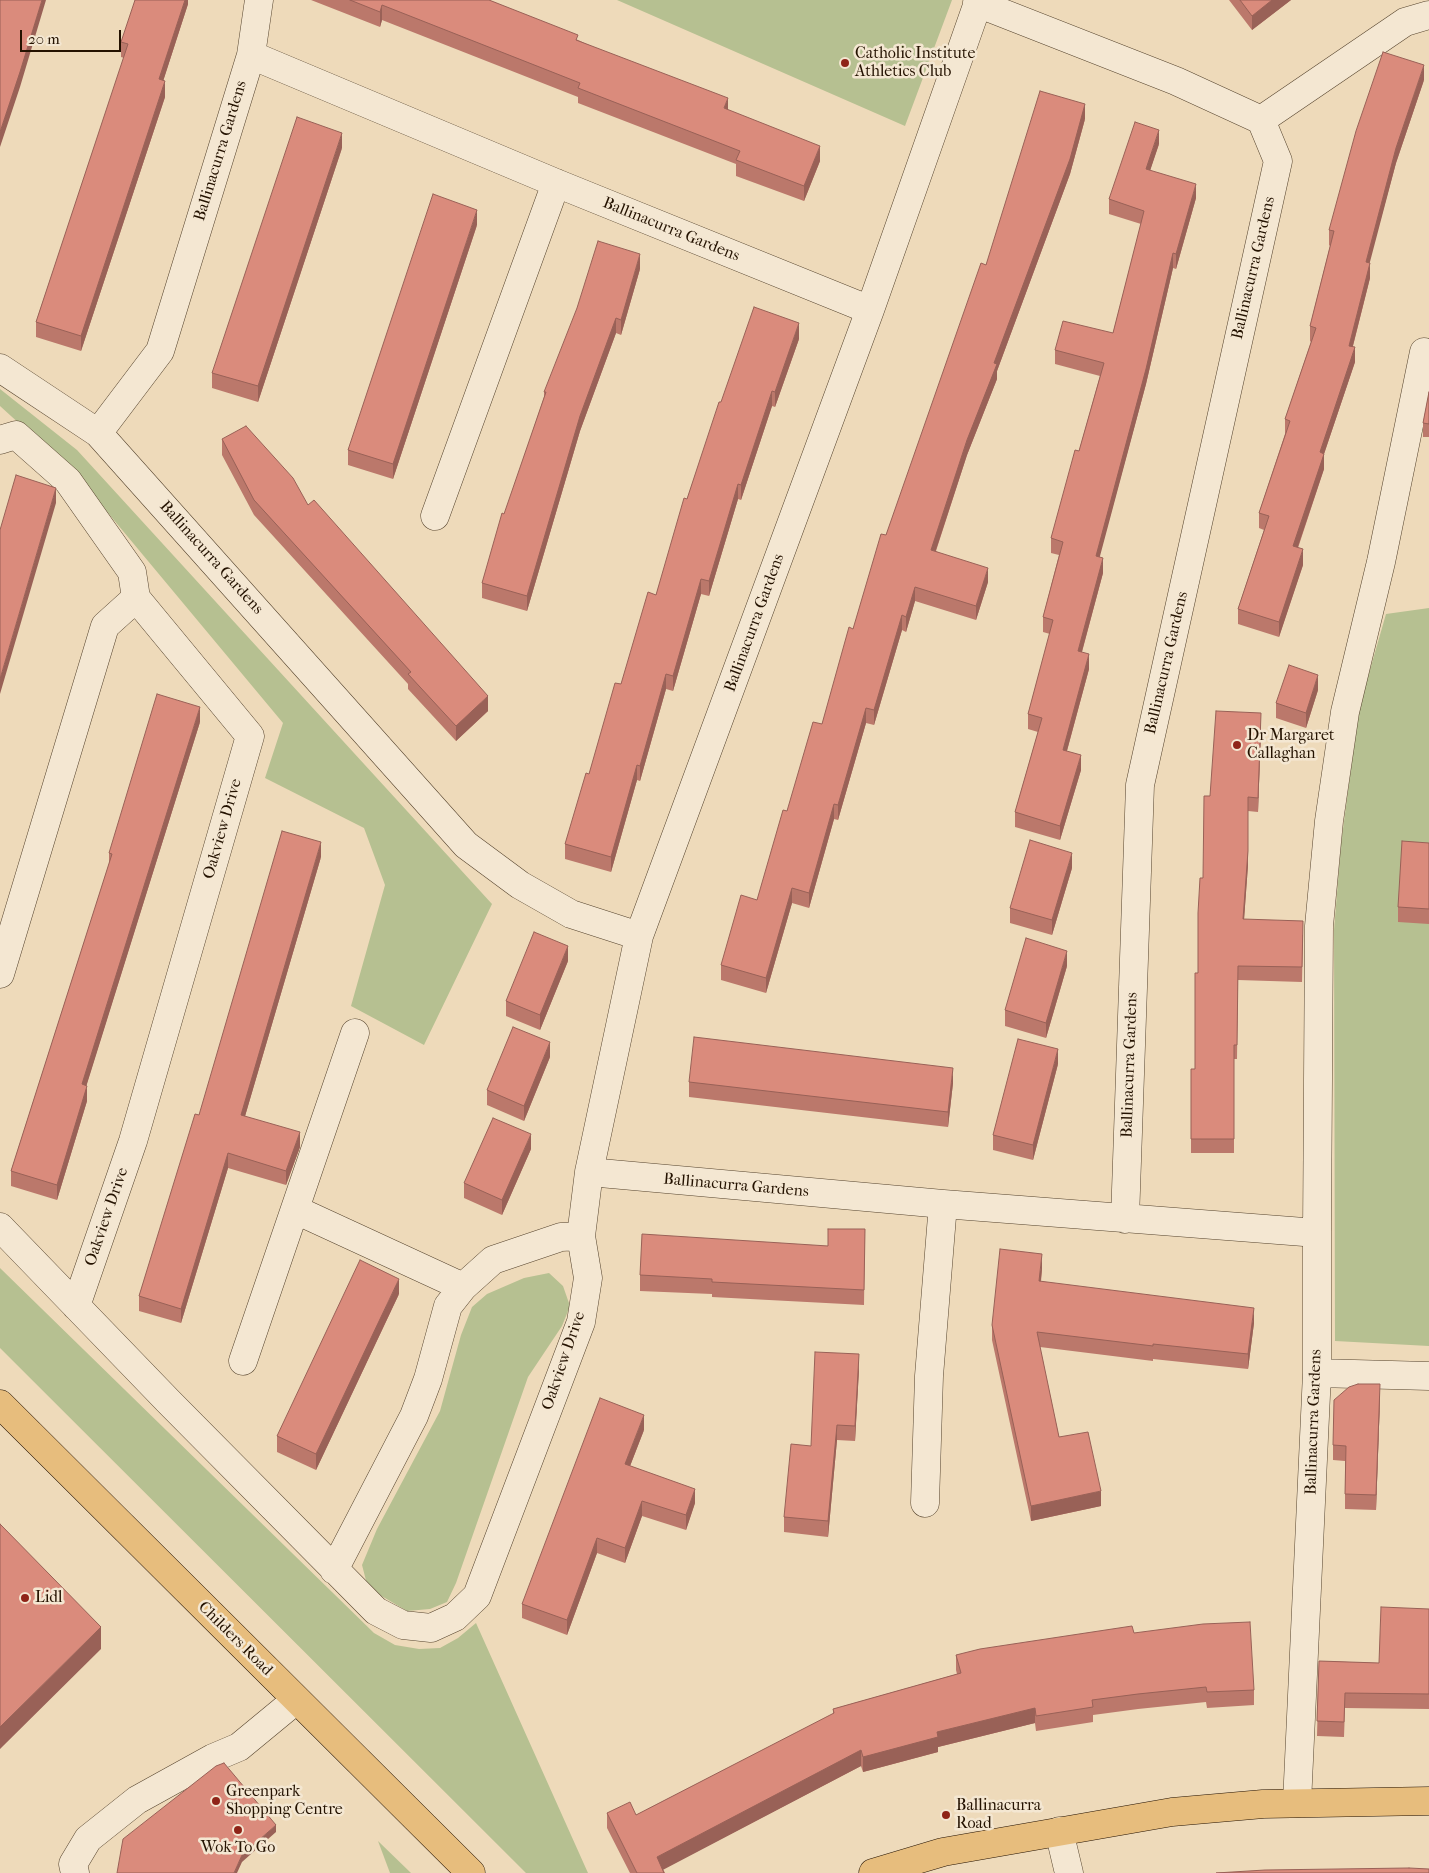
<!DOCTYPE html>
<html>
<head>
<meta charset="utf-8">
<style>
	body { margin:0 }
	#map { position:relative; width:1429px; height:1873px; overflow:hidden; background:#eedaba; font-family:"IM FELL French Canon",serif }
	canvas { display:block }
	.scale { position:absolute; left:20px; top:30px; width:101px; height:22px; box-sizing:border-box; border:2px solid #241200; border-top:0; padding-left:6px; font-size:15px; line-height:18px; white-space:nowrap; color:#241200; -webkit-text-stroke:4px #f4e7d2; paint-order:stroke }
</style>
</head>
<body>
<div id="map">
<canvas width="1429" height="1873"></canvas>
<div class="scale">20 m</div>
</div>
<script>
const ctx = document.querySelector('canvas').getContext('2d');
ctx.lineJoin = 'round';
function fillPath(path, color) {
  ctx.fillStyle = color;
  ctx.fill(path, 'evenodd');
}
function toPath(rows) {
  const path = new Path2D();
  for (const r of rows) {
    path.moveTo(r[0], r[1]);
    for (let i = 2; i < r.length; i += 2) path.lineTo(r[i], r[i + 1]);
  }
  return path;
}
function stroke(path, color, width, dash) {
  ctx.strokeStyle = color;
  ctx.lineWidth = width;
  ctx.lineCap = dash ? 'butt' : 'round';
  ctx.setLineDash(dash || []);
  ctx.stroke(path);
}
function write(font, color, halo, rows, align = 'center') {
  ctx.font = font + ' "IM FELL French Canon",serif';
  ctx.lineWidth = 5;
  ctx.setLineDash([]);
  ctx.textBaseline = 'middle';
  ctx.strokeStyle = halo;
  ctx.fillStyle = color;
  for (const [text, x, y, turn = 0] of rows) {
    ctx.save();
    ctx.translate(x, y);
    ctx.rotate((+turn || 0) * Math.PI / 180);
    ctx.textAlign = isNaN(turn) ? turn : align;
    if (halo) ctx.strokeText(text, 0, 0);
    ctx.fillText(text, 0, 0);
    ctx.restore();
  }
}
fillPath(toPath([
	[617,0,952,0,905,126],
	[0,389,77,450,492,904,424,1045,351,1006,385,885,364,828,265,778,283,723,78,477,0,406],
	[1429,608,1429,1346,1335,1341,1334,930,1341,844,1359,708,1386,614],
	[0,1268,374,1633,395,1645,419,1649,440,1648,458,1638,476,1623,588,1873,526,1873,0,1348],
	[549,1273,563,1286,570,1306,562,1326,528,1377,456,1583,447,1602,430,1609,407,1611,368,1588,362,1565,377,1529,440,1411,461,1335,472,1307,487,1294,524,1278],
	[378,1841,411,1873,390,1873]
]), '#b6c091');
const minor = toPath([
	[259,0,251,55,160,351,98,433,466,845,520,885,571,914,639,936],
	[977,3,1176,81,1261,120,1278,161,1140,785,1125,1219],
	[251,55,556,183,870,310],
	[1261,120,1405,22,1429,15],
	[0,368,98,433],
	[0,440,16,435,68,481,132,572,136,598,250,736,133,1141,76,1306],
	[435,516,556,183],
	[0,974,105,626,136,598],
	[589,1172,943,1204,1317,1233,1317,1373,1297,1803],
	[296,1210,463,1287],
	[0,1227,169,1402,376,1611,403,1625,431,1628,455,1617,477,1596,581,1322,588,1278,581,1236,589,1172,639,936,870,310,979,0],
	[1317,1233,1319,926,1329,821,1345,712,1381,562,1424,352],
	[243,1361,355,1033],
	[1317,1373,1429,1376],
	[925,1503,929,1376,943,1204],
	[334,1570,414,1416,428,1379,448,1306,463,1287,493,1260,561,1237,581,1236],
	[1059,1831,1069,1873],
	[75,1873,73,1864,88,1839,137,1800,213,1758,239,1747,296,1700]
]);
const major = toPath([
	[0,1404,471,1873],
	[873,1873,943,1852,1172,1812,1263,1804,1429,1801]
]);
stroke(minor, '#56442e', 29);
stroke(major, '#241200', 29);
stroke(minor, '#f4e7d2', 28);
stroke(major, '#e7bd7d', 28);
fillPath(toPath([
	[188,0,188,4,163,81,165,97,81,351,36,337,36,322,124,58,121,57,121,42],
	[311,0,489,0,578,40,728,110,820,161,804,201,736,176,736,164,578,103,578,97,382,20,380,27],
	[1229,0,1291,0,1252,30],
	[1424,80,1396,163,1369,262,1370,278,1353,346,1355,362,1324,454,1324,469,1298,548,1303,565,1279,637,1238,624,1238,609,1264,530,1259,528,1259,513,1285,434,1285,419,1311,342,1310,341,1310,326,1330,246,1329,245,1329,230],
	[1085,119,1070,174,997,371,997,379,967,455,936,551,988,582,976,620,915,601,906,632,902,630,874,725,866,723,838,820,834,819,809,908,792,903,766,993,721,980,721,965,757,900,787,811,822,724,853,629,886,535,986,265],
	[1159,144,1150,170,1196,198,1176,269,1173,268,1146,384,1099,557,1103,573,1082,652,1089,669,1067,751,1081,770,1060,840,1015,827,1015,812,1038,732,1028,729,1028,714,1050,634,1043,632,1043,617,1059,555,1051,553,1051,538,1079,451,1100,376,1055,364,1055,350,1113,333,1141,224,1109,214,1109,199],
	[342,148,258,402,212,388,212,373],
	[477,225,393,479,348,465,348,450],
	[640,269,621,335,616,333,580,431,527,611,482,598,482,583,544,397,544,392],
	[799,339,775,407,772,406,741,500,738,499,709,596,701,594,673,691,666,689,640,781,637,780,611,872,565,859,565,844,589,774,621,684,656,595,687,499,721,402],
	[1429,392,1429,437,1423,437,1423,423],
	[222,439,308,505,488,711,456,741,408,689,408,684,254,515,222,455],
	[1318,690,1306,728,1276,718,1276,703],
	[200,722,86,1086,87,1101,57,1200,11,1186,11,1171,109,864,109,853],
	[1261,728,1258,812,1248,811,1248,865,1244,919,1303,935,1302,982,1238,980,1237,1059,1234,1059,1234,1153,1191,1153,1191,1069,1195,1069,1198,973,1210,796],
	[1429,843,1429,924,1398,922,1398,907],
	[321,857,245,1116,300,1147,286,1185,228,1168,181,1323,139,1311,139,1296,199,1115],
	[1072,868,1052,935,1010,923,1010,908],
	[568,961,540,1030,506,1016,506,1001],
	[1067,966,1046,1038,1005,1026,1005,1010],
	[550,1057,524,1121,487,1105,487,1090],
	[1058,1064,1033,1160,993,1150,993,1135],
	[689,1082,953,1083,948,1127,689,1097],
	[531,1149,502,1215,464,1198,464,1183],
	[865,1229,864,1305,712,1297,712,1294,640,1291,640,1275,828,1246],
	[1042,1269,1041,1282,1254,1323,1248,1369,1153,1359,1153,1361,1040,1347,1059,1437,1101,1506,1031,1521,992,1340,992,1325],
	[399,1294,316,1470,277,1452,277,1436],
	[859,1369,855,1441,837,1440,828,1537,784,1532,784,1517,811,1446],
	[1380,1399,1376,1510,1345,1509,1345,1461,1333,1460,1333,1445],
	[644,1430,630,1466,695,1503,686,1530,642,1516,625,1563,597,1553,567,1635,522,1618,522,1604],
	[1429,1609,1429,1709,1345,1708,1344,1737,1317,1736,1319,1661,1379,1663],
	[1134,1633,1254,1690,1254,1705,1207,1708,1206,1702,1138,1709,1093,1715,1093,1722,1036,1731,1035,1723,938,1747,938,1752,863,1772,861,1766,663,1869,665,1873,630,1873,607,1828,607,1813,636,1815,833,1714,833,1709,957,1674,956,1670,956,1655]
]), '#bb786b');
fillPath(toPath([
	[42,0,46,0,20,87,0,147,0,132],
	[185,0,188,0,188,4,159,94,159,79],
	[1272,0,1291,0,1252,30,1252,16],
	[382,5,382,20,380,27,380,12],
	[1424,65,1424,80,1396,163,1366,277,1366,262,1396,148],
	[165,81,165,97,81,351,81,336],
	[728,98,728,113,724,108],
	[1085,104,1085,119,1070,174,997,371,997,379,967,455,931,565,931,550,967,440],
	[1159,130,1159,144,1146,183,1146,169],
	[342,133,342,148,258,402,258,386],
	[820,146,820,161,804,201,804,186],
	[1196,184,1196,198,1176,269,1176,254],
	[477,210,477,225,393,479,393,464],
	[1173,253,1173,268,1146,384,1096,571,1096,556],
	[640,254,640,269,621,335,621,320],
	[1370,263,1370,278,1349,361,1349,346],
	[616,318,616,333,580,431,527,611,527,596,580,416],
	[799,323,799,339,775,407,775,392],
	[1355,347,1355,362,1324,454,1324,469,1293,561,1293,546,1320,452],
	[772,391,772,406,741,500,741,485],
	[738,484,738,499,709,596,709,581],
	[56,488,56,503,0,694,0,679],
	[1303,549,1303,565,1279,637,1279,622],
	[1103,558,1103,573,1078,666,1078,651],
	[988,568,988,582,976,620,976,606],
	[701,579,701,594,673,691,673,676],
	[915,587,915,601,906,632,906,617],
	[902,615,902,630,874,725,874,710],
	[1089,654,1089,669,1063,765,1063,750],
	[666,674,666,689,640,781,640,766],
	[1318,675,1318,690,1306,728,1306,713],
	[488,696,488,711,456,741,456,726],
	[200,707,200,722,82,1100,82,1084],
	[866,708,866,723,838,820,838,805],
	[1261,713,1261,728,1258,812,1258,798],
	[1081,755,1081,770,1060,840,1060,826],
	[637,765,637,780,611,872,611,857],
	[834,804,834,819,809,908,809,893],
	[321,842,321,857,241,1130,241,1115],
	[1248,851,1248,865,1243,934,1243,919],
	[1072,853,1072,868,1052,935,1052,920],
	[792,888,792,903,766,993,766,978],
	[568,946,568,961,540,1030,540,1015],
	[1067,951,1067,966,1046,1038,1046,1023],
	[550,1042,550,1057,524,1121,524,1106],
	[1058,1049,1058,1064,1033,1160,1033,1145],
	[953,1068,953,1083,948,1127,948,1112],
	[87,1086,87,1101,57,1200,57,1185],
	[300,1132,300,1147,286,1185,286,1171],
	[531,1134,531,1149,502,1215,502,1200],
	[228,1153,228,1168,181,1323,181,1309],
	[1042,1254,1042,1269,1039,1296,1039,1281],
	[399,1279,399,1294,316,1470,316,1454],
	[1254,1308,1254,1323,1248,1369,1248,1354],
	[859,1354,859,1369,855,1441,855,1426],
	[1380,1384,1380,1399,1376,1510,1376,1495],
	[644,1415,644,1430,625,1479,625,1464],
	[837,1425,837,1440,828,1537,828,1521],
	[695,1489,695,1503,686,1530,686,1515],
	[1101,1491,1101,1506,1031,1521,1031,1506],
	[642,1501,642,1516,625,1563,625,1548],
	[597,1538,597,1553,567,1635,567,1620],
	[101,1627,101,1649,0,1749,0,1727],
	[1035,1708,1035,1723,938,1747,938,1752,863,1772,863,1757,937,1732],
	[861,1750,861,1766,657,1873,657,1857],
	[276,1825,276,1832,242,1862,237,1873,234,1873,242,1855]
]), '#996157');
const building = toPath([
	[0,0,42,0,20,72,0,132,0,0],
	[135,0,185,0,159,79,165,81,81,336,36,322,128,44,121,42,135,0],
	[350,0,489,0,578,35,576,40,728,98,724,108,820,146,804,186,736,160,740,151,578,88,580,83,382,5,380,12,350,0],
	[1240,0,1272,0,1252,16,1240,0],
	[1383,52,1424,65,1396,148,1366,262,1370,263,1349,346,1355,347,1320,452,1324,454,1293,546,1303,549,1279,622,1238,609,1269,516,1259,513,1290,421,1285,419,1316,328,1310,326,1334,231,1329,230,1356,131,1383,52],
	[1040,91,1085,104,1070,159,994,363,997,364,967,440,931,550,988,568,976,606,915,587,906,617,902,615,874,710,866,708,838,805,834,804,809,893,792,888,766,978,721,965,741,895,757,900,783,810,787,811,813,722,822,724,849,627,853,629,881,534,886,535,981,263,986,265,1040,91],
	[297,117,342,133,258,386,212,373,297,117],
	[1135,122,1159,130,1146,169,1196,184,1176,254,1173,253,1146,369,1096,556,1103,558,1078,651,1089,654,1063,750,1081,755,1060,826,1015,812,1042,718,1028,714,1053,620,1043,617,1063,542,1051,538,1075,450,1079,451,1104,363,1055,350,1063,321,1113,333,1144,211,1109,199,1135,122],
	[433,194,477,210,393,464,348,450,433,194],
	[598,241,640,254,621,320,616,318,580,416,527,596,482,583,502,513,504,514,546,392,544,392,577,308,598,241],
	[754,307,799,323,775,392,772,391,741,485,738,484,709,581,701,579,673,676,666,674,640,766,637,765,611,857,565,844,586,773,589,774,615,683,621,684,648,592,656,595,684,498,687,499,719,402,721,402,754,307],
	[1429,392,1429,424,1423,423,1429,392],
	[246,426,293,478,308,505,314,500,488,696,456,726,408,674,411,672,254,500,222,439,246,426],
	[16,475,56,488,0,679,0,530,16,475],
	[1289,665,1318,675,1306,713,1276,703,1289,665],
	[157,694,200,707,82,1084,87,1086,57,1185,11,1171,112,854,109,853,157,694],
	[1216,711,1261,713,1258,798,1248,797,1248,851,1243,919,1303,921,1302,967,1238,966,1237,1045,1234,1045,1234,1139,1191,1139,1191,1069,1195,1069,1195,973,1198,973,1198,913,1200,878,1203,878,1204,796,1210,796,1216,711],
	[282,831,321,842,241,1115,300,1132,286,1171,228,1153,181,1309,139,1296,195,1114,199,1115,282,831],
	[1030,840,1072,853,1052,920,1010,908,1030,840],
	[1402,841,1429,843,1429,909,1398,907,1402,841],
	[534,932,568,946,540,1015,506,1001,534,932],
	[1026,938,1067,951,1046,1023,1005,1010,1026,938],
	[513,1027,550,1042,524,1106,487,1090,513,1027],
	[694,1037,953,1068,948,1112,689,1082,694,1037],
	[1018,1039,1058,1049,1033,1145,993,1135,1018,1039],
	[493,1118,531,1134,502,1200,464,1183,493,1118],
	[828,1229,865,1229,864,1290,712,1282,712,1279,640,1275,642,1234,828,1246,828,1229],
	[1000,1249,1042,1254,1039,1281,1254,1308,1248,1354,1153,1344,1153,1346,1037,1332,1059,1437,1088,1432,1101,1491,1031,1506,992,1325,1000,1249],
	[360,1260,399,1279,316,1454,277,1436,360,1260],
	[815,1352,859,1354,855,1426,837,1425,828,1521,784,1517,791,1444,811,1446,815,1352],
	[1358,1384,1380,1384,1376,1495,1345,1494,1346,1446,1333,1445,1334,1400,1349,1387,1358,1384],
	[600,1398,644,1415,625,1464,695,1489,686,1515,642,1501,625,1548,597,1538,567,1620,522,1604,600,1398],
	[0,1524,101,1627,0,1727,0,1524],
	[1381,1607,1429,1609,1429,1694,1345,1693,1344,1722,1317,1721,1319,1661,1379,1663,1381,1607],
	[1250,1622,1254,1690,1207,1692,1206,1687,1138,1694,1092,1700,1093,1707,1036,1716,1035,1708,937,1732,938,1737,863,1757,861,1750,657,1857,664,1873,637,1873,607,1813,630,1802,636,1815,834,1713,833,1709,961,1673,956,1655,980,1649,1132,1626,1134,1633,1203,1624,1250,1622],
	[224,1763,276,1825,242,1855,234,1873,117,1873,123,1839,216,1766,224,1763],
	[1409,1868,1429,1869,1429,1873,1216,1873,1265,1870,1409,1868]
]);
fillPath(building, '#da8b7c');
stroke(building, '#996157', 1);
for (const [x, y, r, color] of [
	[845,63,5,"#8f2418"],
	[1237,745,5,"#8f2418"],
	[25,1598,5,"#8f2418"],
	[216,1801,5,"#8f2418"],
	[946,1815,5,"#8f2418"],
	[238,1830,5,"#8f2418"]
]) {
  const dot = new Path2D();
  dot.arc(x, y, r, 0, 2 * Math.PI);
  ctx.fillStyle = color;
  ctx.fill(dot);
  stroke(dot, '#f4e7d2', 2);
}
write('16px', '#241200', '#f4e7d2', [
	["Catholic Institute",855,54],
	["Athletics Club",855,72],
	["Dr Margaret",1247,736],
	["Callaghan",1247,754],
	["Lidl",35,1598],
	["Greenpark",226,1792],
	["Shopping Centre",226,1810],
	["Ballinacurra",956,1806],
	["Road",956,1824],
	["Wok To Go",238,1848,"center"]
], 'left');
write('16px', '#241200', '#f4e7d2', [
	["Ballinacurra Gardens",221,151,-73],
	["Ballinacurra Gardens",671,230,22],
	["Ballinacurra Gardens",1254,268,-77],
	["Ballinacurra Gardens",211,558,48],
	["Ballinacurra Gardens",755,623,-70],
	["Ballinacurra Gardens",1167,663,-77],
	["Oakview Drive",223,829,-74],
	["Ballinacurra Gardens",1130,1065,-88],
	["Ballinacurra Gardens",736,1186,5],
	["Oakview Drive",107,1217,-71],
	["Oakview Drive",564,1361,-71],
	["Ballinacurra Gardens",1314,1422,-88],
	["Childers Road",235,1639,45]
]);
</script>
</body>
</html>
